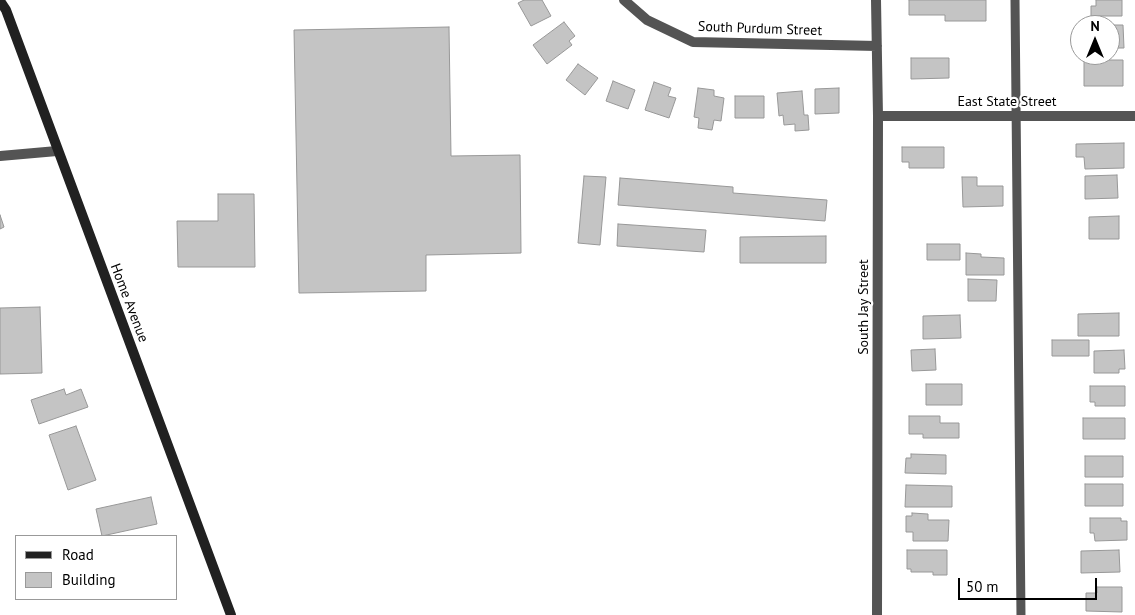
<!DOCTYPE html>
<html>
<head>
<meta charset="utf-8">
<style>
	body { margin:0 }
	#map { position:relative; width:1135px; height:615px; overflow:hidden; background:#fff; font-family:"PT Sans",sans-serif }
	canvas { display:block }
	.legend { position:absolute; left:15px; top:535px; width:162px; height:65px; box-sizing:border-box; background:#fff; border:1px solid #999; margin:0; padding:6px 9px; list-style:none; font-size:15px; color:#000 }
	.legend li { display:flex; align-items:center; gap:10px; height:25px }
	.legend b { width:25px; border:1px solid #999 }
	.north { position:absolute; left:1070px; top:15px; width:50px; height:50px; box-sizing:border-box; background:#fff; border:1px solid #999; border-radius:50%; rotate:0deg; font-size:14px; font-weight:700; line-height:20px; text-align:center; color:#000 }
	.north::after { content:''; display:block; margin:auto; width:18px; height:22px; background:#000; clip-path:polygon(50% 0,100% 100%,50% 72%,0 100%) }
	.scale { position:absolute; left:958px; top:578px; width:139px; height:22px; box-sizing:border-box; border:2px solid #000; border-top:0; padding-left:6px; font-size:15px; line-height:18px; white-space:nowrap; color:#000; -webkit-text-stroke:4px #fff; paint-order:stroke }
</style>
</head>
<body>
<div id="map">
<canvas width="1135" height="615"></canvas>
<ul class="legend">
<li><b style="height:6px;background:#212121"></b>Road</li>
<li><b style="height:14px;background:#c4c4c4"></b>Building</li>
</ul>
<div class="north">N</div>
<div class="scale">50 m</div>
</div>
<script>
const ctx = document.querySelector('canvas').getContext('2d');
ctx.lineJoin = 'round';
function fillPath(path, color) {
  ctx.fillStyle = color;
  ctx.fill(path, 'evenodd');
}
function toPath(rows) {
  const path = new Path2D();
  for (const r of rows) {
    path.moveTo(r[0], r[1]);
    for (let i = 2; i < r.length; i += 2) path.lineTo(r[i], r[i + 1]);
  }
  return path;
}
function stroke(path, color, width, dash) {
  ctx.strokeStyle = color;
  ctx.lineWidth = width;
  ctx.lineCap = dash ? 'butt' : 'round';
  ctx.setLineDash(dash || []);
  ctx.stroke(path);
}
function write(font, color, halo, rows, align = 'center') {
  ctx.font = font + ' "PT Sans",sans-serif';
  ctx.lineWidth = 4.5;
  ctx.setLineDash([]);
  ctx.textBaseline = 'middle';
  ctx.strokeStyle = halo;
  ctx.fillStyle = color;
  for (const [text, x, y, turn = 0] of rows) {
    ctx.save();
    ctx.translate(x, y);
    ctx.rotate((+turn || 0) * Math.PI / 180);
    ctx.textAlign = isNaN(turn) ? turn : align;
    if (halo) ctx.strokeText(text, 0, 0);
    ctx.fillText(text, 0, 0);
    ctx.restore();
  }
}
const building = toPath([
	[524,0,542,0,551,16,531,26,518,3,524,0],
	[909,0,986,0,986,21,945,21,945,15,909,15,909,0],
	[1096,0,1122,0,1122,16,1091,16,1091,6,1096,6,1096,0],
	[564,22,575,36,569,41,572,45,547,64,533,45,564,22],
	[1110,25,1123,25,1124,48,1110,48,1110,25],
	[449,27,451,156,520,155,521,253,426,255,426,291,299,293,294,30,449,27],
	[911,58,949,58,949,78,911,79,911,58],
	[1084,60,1123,60,1123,86,1084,86,1084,60],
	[578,64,598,78,585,95,566,80,578,64],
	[613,81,635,90,628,109,606,101,613,81],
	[654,82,671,88,668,96,676,98,669,118,645,110,654,82],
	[698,88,714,90,714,96,724,98,721,121,714,120,712,130,698,128,699,118,694,117,698,88],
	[839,88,839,113,815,114,815,89,839,88],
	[802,91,804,115,808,115,809,130,795,131,795,124,784,125,783,115,779,116,777,93,802,91],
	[735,96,764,96,764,118,735,118,735,96],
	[1124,143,1124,168,1085,169,1084,157,1076,157,1076,144,1124,143],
	[902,147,944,147,944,168,909,168,909,162,902,162,902,147],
	[1117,175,1118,198,1085,199,1085,176,1117,175],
	[584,176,606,177,600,245,578,243,584,176],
	[962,177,977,177,977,186,1003,186,1003,206,963,207,962,177],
	[620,178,733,187,733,193,827,200,825,221,618,205,620,178],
	[218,194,254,194,255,267,178,267,177,221,218,221,218,194],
	[0,215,4,227,0,229,0,215],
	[1119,216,1119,239,1089,239,1089,217,1119,216],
	[618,224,706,230,704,252,617,246,618,224],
	[826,236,826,263,740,263,740,237,826,236],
	[927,244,960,244,960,260,927,260,927,244],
	[966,253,981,254,981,257,1004,258,1004,275,966,275,966,253],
	[968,279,997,280,996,301,968,301,968,279],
	[40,307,42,373,0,374,0,308,40,307],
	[1119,313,1119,336,1078,336,1078,314,1119,313],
	[960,315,961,338,923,339,923,316,960,315],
	[1052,340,1089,340,1089,356,1052,356,1052,340],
	[935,349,936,370,912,371,911,350,935,349],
	[1124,350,1125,369,1119,369,1119,373,1094,373,1094,351,1124,350],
	[926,384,962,384,962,405,926,405,926,384],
	[1090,386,1125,386,1125,406,1095,406,1095,402,1090,402,1090,386],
	[64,389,66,395,81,389,88,407,39,424,31,400,64,389],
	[909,416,940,416,940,423,959,423,959,438,923,438,923,434,909,434,909,416],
	[1083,418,1125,418,1125,439,1083,439,1083,418],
	[76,426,96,480,68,490,49,435,76,426],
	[911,454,946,455,946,474,905,473,906,458,911,458,911,454],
	[1085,456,1123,456,1123,477,1085,477,1085,456],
	[1085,484,1123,484,1123,506,1085,506,1085,484],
	[906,485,952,486,952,507,905,507,906,485],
	[151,497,157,524,102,536,96,509,151,497],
	[912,513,928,514,928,520,949,520,948,541,913,541,913,532,906,532,906,516,912,516,912,513],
	[1090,518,1121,518,1121,521,1127,521,1127,540,1095,541,1094,533,1090,533,1090,518],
	[907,550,947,550,947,575,933,575,933,572,911,572,911,569,907,569,907,550],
	[1119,550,1120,572,1081,573,1081,551,1119,550],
	[1097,587,1122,587,1122,612,1086,611,1086,593,1097,593,1097,587]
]);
fillPath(building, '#c4c4c4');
stroke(building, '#989898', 1);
stroke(toPath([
	[1015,0,1021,615]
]), '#545454', 9);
stroke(toPath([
	[624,0,647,20,693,42,877,46],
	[876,0,878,116,877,615],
	[878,116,1135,116],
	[0,156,57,151]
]), '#545454', 10);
stroke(toPath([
	[0,1,6,10,231,615]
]), '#212121', 10);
write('14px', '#000', '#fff', [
	["South Purdum Street",760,29,2],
	["East State Street",1007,102],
	["Home Avenue",129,303,69],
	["South Jay Street",864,307,-90]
]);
</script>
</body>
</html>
